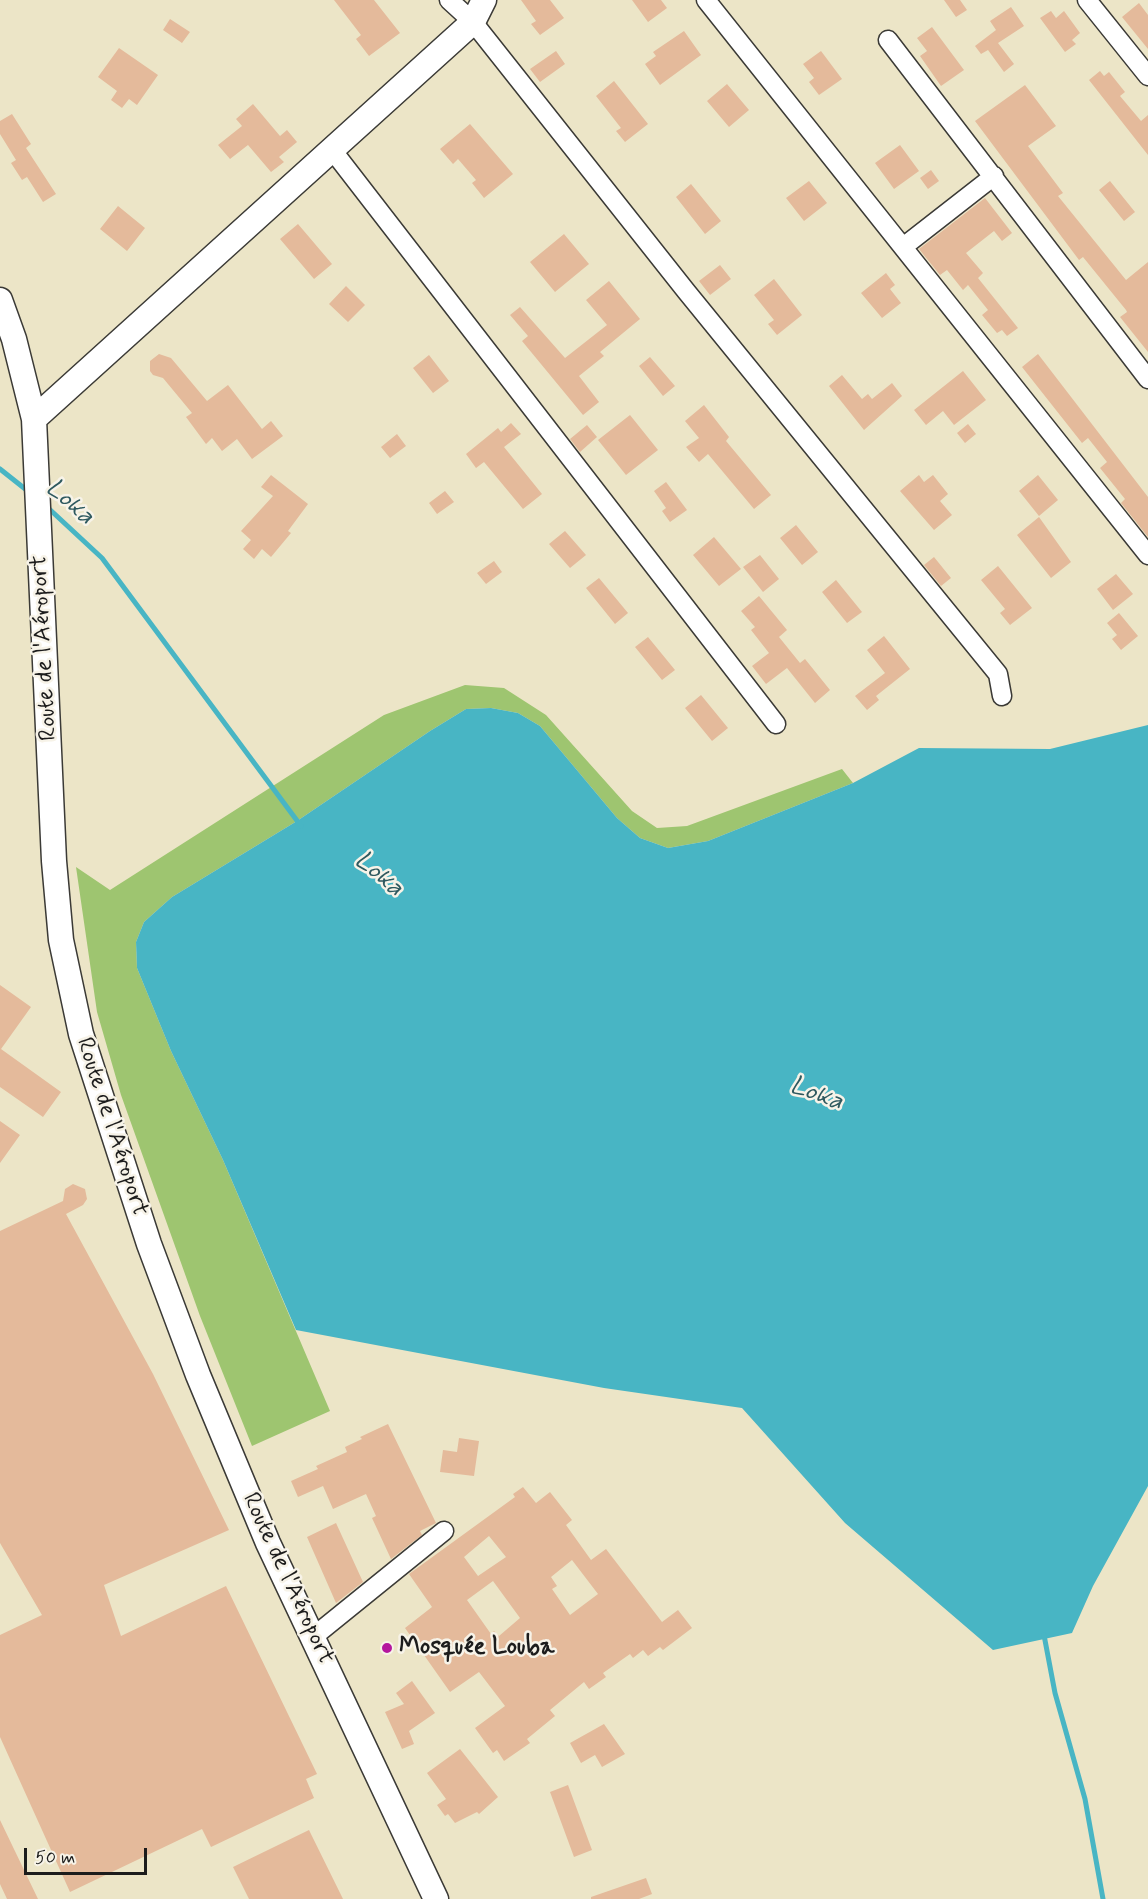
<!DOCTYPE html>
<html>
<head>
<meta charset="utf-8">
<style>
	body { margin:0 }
	#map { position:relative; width:1148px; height:1899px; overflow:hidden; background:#ece5c7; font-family:Mynerve,sans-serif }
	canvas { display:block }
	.scale { position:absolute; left:24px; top:1848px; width:123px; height:27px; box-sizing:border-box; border:3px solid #1c1c1c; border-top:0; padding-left:8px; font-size:18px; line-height:21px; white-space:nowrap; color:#1c1c1c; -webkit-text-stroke:4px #f7f3e8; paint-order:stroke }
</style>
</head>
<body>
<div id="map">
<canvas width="1148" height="1899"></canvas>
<div class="scale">50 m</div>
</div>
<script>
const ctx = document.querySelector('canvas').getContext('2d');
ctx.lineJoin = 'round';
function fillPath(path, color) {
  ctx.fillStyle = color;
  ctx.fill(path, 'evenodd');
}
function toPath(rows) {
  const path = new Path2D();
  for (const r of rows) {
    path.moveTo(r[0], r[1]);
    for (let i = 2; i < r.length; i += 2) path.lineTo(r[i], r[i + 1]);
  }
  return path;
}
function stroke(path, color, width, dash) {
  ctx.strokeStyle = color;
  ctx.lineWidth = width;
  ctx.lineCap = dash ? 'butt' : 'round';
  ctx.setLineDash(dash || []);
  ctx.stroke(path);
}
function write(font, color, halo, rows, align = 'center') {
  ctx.font = font + ' Mynerve,sans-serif';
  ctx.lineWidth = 5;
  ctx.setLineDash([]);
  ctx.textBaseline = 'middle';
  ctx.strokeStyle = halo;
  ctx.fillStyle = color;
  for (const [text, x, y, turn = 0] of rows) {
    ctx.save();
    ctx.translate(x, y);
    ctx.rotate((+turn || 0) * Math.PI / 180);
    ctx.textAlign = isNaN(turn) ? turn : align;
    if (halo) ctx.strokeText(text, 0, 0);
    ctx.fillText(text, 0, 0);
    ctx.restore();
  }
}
fillPath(toPath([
	[465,685,504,688,546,715,632,811,657,828,687,826,842,769,853,783,708,841,668,848,640,838,617,818,540,726,518,713,491,708,466,709,430,731,297,821,172,897,144,922,136,942,137,968,171,1051,223,1160,330,1411,252,1446,200,1316,121,1095,97,1012,76,867,110,890,384,715]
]), '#9ec570');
fillPath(toPath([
	[491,708,518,713,540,726,617,818,640,838,668,848,708,841,853,783,919,748,1050,749,1148,725,1148,1486,1093,1586,1072,1633,993,1650,845,1523,742,1408,604,1388,296,1330,223,1160,171,1051,137,968,136,942,144,922,172,897,297,821,430,731,466,709]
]), '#48b5c4');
stroke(toPath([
	[0,469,29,492],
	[46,506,102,558,301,826],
	[1044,1635,1055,1693,1085,1799,1103,1899]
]), '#48b5c4', 5);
fillPath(toPath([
	[334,0,374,0,400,33,369,56,356,39,361,35],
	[521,0,550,0,564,18,540,35,531,24,536,21],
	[632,0,661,0,667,8,648,22],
	[944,0,960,0,967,10,956,17],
	[1139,3,1148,15,1148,49,1122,17],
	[1011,7,1024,26,998,43,1014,64,1004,72,988,50,981,54,975,46,996,30,990,21],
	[1051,11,1056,18,1064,11,1080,33,1072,40,1076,44,1065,52,1040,18],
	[170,19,190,32,182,43,163,30],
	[932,27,964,70,941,86,920,56,927,51,917,38],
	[684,31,701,55,660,85,645,64,656,56,653,52],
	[119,48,158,75,137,105,129,99,122,108,111,100,117,91,98,77],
	[556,51,565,64,540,82,530,69],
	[821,51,842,79,819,95,809,82,814,78,803,64],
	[1100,71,1104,76,1109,72,1125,92,1120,96,1141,121,1148,115,1148,155,1089,80],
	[614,81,648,124,625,142,616,131,621,128,596,96],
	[727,84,749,110,729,127,707,101],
	[1025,85,1056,126,1028,146,1063,193,1058,196,1126,280,1148,262,1148,352,1120,317,1127,312,1126,310,1083,257,1079,260,975,121],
	[253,104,280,136,287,130,297,142,279,157,284,162,271,172,248,145,230,159,218,145,242,126,236,119],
	[12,114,31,144,26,148,56,194,43,202,27,177,22,180,11,163,16,160,0,134,0,121],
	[470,124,513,174,484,198,472,183,476,180,458,159,453,164,440,149],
	[900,145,919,171,894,189,875,163],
	[931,170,939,181,928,189,920,178],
	[809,181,827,203,804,221,786,198],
	[1110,181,1135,212,1124,221,1099,190],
	[691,184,721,221,705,234,676,197],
	[985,198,1012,233,1002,241,994,231,966,253,983,273,978,278,1018,328,1007,336,1002,330,997,333,982,315,988,310,968,285,963,290,947,270,940,275,919,249],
	[118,206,145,228,127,251,100,229],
	[298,224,332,264,314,279,280,239],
	[564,234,589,264,555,292,530,262],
	[720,265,731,279,710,295,699,281],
	[886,273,895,285,890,289,901,303,882,318,861,293],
	[774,279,802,315,777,335,768,324,774,320,754,295],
	[609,281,640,319,600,352,604,356,579,376,599,402,583,415,522,341,528,336,510,315,520,307,565,358,607,325,586,300],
	[346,286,365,305,348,322,329,304],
	[159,354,171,358,207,401,228,385,262,429,271,421,283,436,252,459,237,439,222,451,212,438,206,444,186,417,192,413,163,378,153,375,150,371,150,361],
	[1038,354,1148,497,1148,537,1121,503,1125,499,1100,468,1107,462,1088,438,1082,443,1022,367],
	[429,355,449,381,433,393,413,368],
	[650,357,675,386,663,396,639,366],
	[963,371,986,400,954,425,943,411,926,425,914,410],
	[842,375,862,399,868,394,872,399,892,383,902,396,864,430,829,386],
	[704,405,729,437,726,441,771,495,754,509,708,454,699,462,686,447,699,438,685,421],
	[630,415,658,450,626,475,598,440],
	[511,423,521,434,504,447,542,494,523,509,484,462,476,468,466,454,498,428,501,432],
	[968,424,976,434,965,443,957,433],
	[587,425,597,437,580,452,570,439],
	[397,434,406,446,390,458,381,447],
	[271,475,308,504,288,531,291,533,271,557,262,549,254,559,243,549,251,540,241,531,273,496,261,487],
	[919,475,924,482,933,475,948,494,940,501,952,515,934,530,900,491],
	[1038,475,1058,500,1039,516,1019,491],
	[666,482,687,510,670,522,662,511,666,508,654,491],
	[445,491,454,502,437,514,429,503],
	[1039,517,1071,562,1051,578,1017,535],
	[796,525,818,552,802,565,780,538],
	[565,531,586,555,570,568,549,544],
	[714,537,741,569,719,586,693,555],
	[760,555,779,579,763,592,743,567],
	[934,557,951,578,941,586,924,565],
	[494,561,502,572,486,584,477,573],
	[998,566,1032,608,1010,625,1000,613,1005,609,981,580],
	[1116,574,1133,594,1113,610,1097,589],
	[599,578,628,613,615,624,586,588],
	[836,580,862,612,847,623,822,592],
	[759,596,787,630,779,637,800,663,805,659,830,690,815,703,787,668,766,684,752,666,769,653,751,630,755,627,741,611],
	[1119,613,1138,636,1121,650,1112,639,1117,635,1107,623],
	[884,636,910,669,876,696,879,700,867,710,855,696,885,673,867,650],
	[648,637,675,670,662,680,635,647],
	[701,695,728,728,712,741,685,708],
	[0,985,31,1007,1,1049,61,1092,43,1117,0,1087],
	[0,1121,20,1135,0,1163],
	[73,1184,85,1189,87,1199,83,1205,66,1214,153,1374,229,1530,104,1585,121,1636,226,1586,317,1774,306,1779,314,1798,211,1847,202,1829,70,1892,0,1737,0,1635,42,1615,0,1543,0,1231,63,1201,65,1189],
	[388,1424,436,1523,420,1531,422,1535,391,1559,372,1518,376,1516,366,1494,333,1509,323,1486,298,1497,291,1481,318,1469,316,1466,347,1452,345,1447,362,1439,360,1437],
	[459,1438,479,1441,474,1476,440,1472,443,1450,457,1452],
	[523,1487,536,1503,550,1492,572,1520,566,1525,591,1560,606,1549,662,1622,678,1610,692,1628,663,1650,660,1647,648,1656,643,1650,633,1658,630,1654,603,1673,606,1677,589,1689,584,1682,550,1710,555,1716,527,1739,530,1743,504,1761,497,1750,493,1753,475,1728,505,1706,479,1672,450,1692,405,1628,432,1607,409,1574,515,1497,513,1494],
	[489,1536,506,1557,478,1576,464,1557],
	[572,1560,598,1594,570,1615,552,1589,557,1586,551,1577],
	[493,1581,520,1618,499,1636,494,1631,491,1634,467,1600],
	[336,1523,363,1582,336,1603,307,1537],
	[412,1681,435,1713,409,1731,414,1744,402,1749,385,1712,404,1704,396,1693],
	[604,1724,625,1754,602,1767,595,1755,581,1763,570,1743],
	[460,1749,498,1797,479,1814,477,1812,455,1823,448,1814,445,1816,437,1805,446,1799,427,1773],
	[568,1785,592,1850,574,1857,550,1792],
	[0,1820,38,1899,7,1899,0,1884],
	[309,1830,343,1899,249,1899,233,1867],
	[646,1878,652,1894,639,1899,591,1899,591,1897]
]), '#e4ba9b');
const street = toPath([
	[449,0,473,22,686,291,998,674,1002,696],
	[706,0,1148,555],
	[1087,0,1148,76],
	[888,40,1148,379],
	[333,151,776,724],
	[903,247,994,176],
	[313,1637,444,1531]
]);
const secondary = toPath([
	[0,300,14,339,34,419,54,861,61,940,81,1034,149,1244,198,1375,268,1543,436,1899],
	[34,419,473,22,484,0]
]);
stroke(street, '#3b3a36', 21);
stroke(secondary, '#3b3a36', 27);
stroke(street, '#fff', 18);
stroke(secondary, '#fff', 24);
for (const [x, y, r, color] of [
	[387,1648,6,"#b5179e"]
]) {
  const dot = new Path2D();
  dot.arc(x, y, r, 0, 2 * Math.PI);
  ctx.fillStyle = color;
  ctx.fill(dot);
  stroke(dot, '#f7f3e8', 2);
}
write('24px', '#1c1c1c', '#f7f3e8', [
	["Route de l'Aéroport",45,648,-93],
	["Route de l'Aéroport",111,1127,72],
	["Route de l'Aéroport",287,1579,65]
]);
write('bold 24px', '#1c1c1c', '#f7f3e8', [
	["Mosquée Louba",399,1648]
], 'left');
write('italic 26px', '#2e595f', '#f7f3e8', [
	["Loka",69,503,41],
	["Loka",378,875,40],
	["Loka",816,1095,20]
]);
</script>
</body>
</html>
